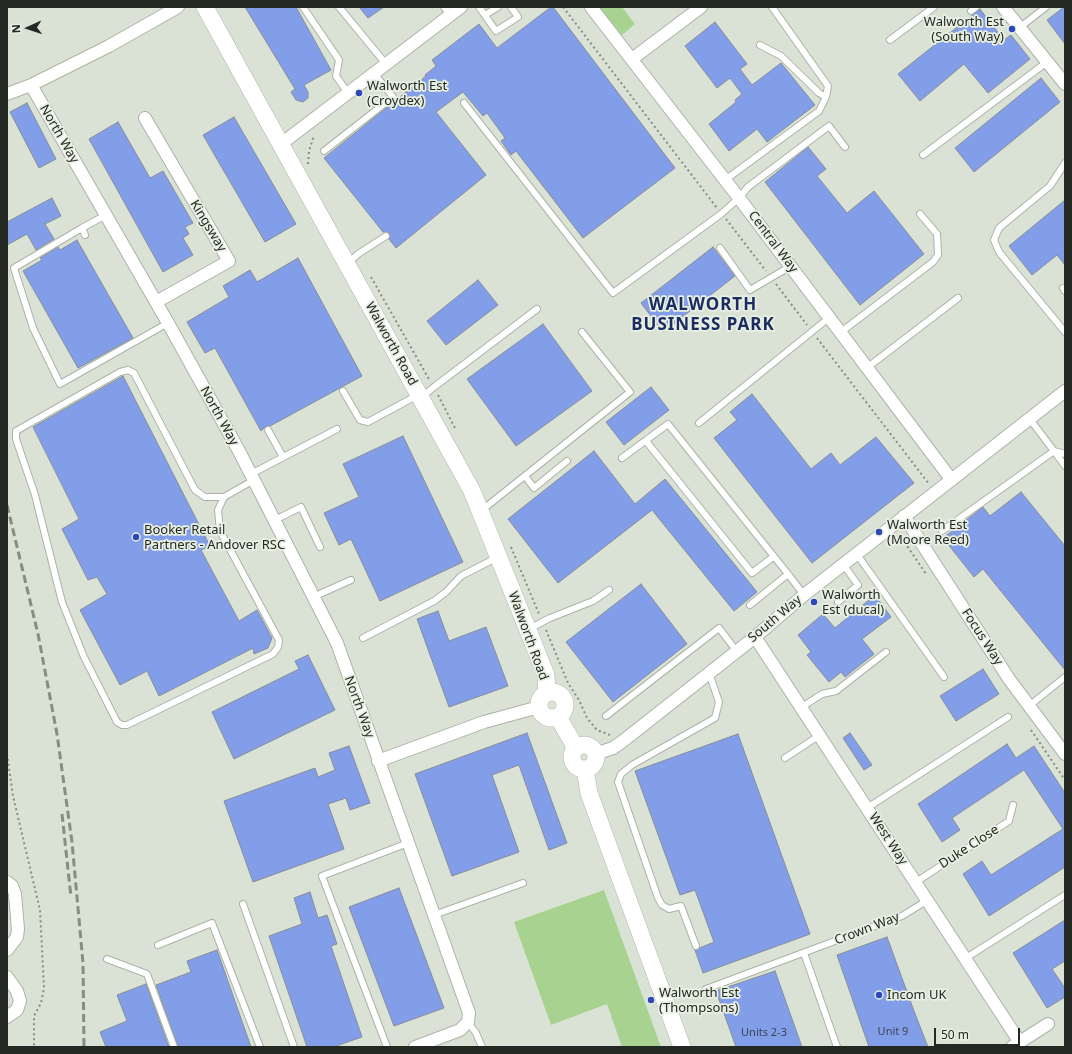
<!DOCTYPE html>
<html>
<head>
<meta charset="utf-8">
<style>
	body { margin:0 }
	#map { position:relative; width:1072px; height:1054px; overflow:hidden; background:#dae2d5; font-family:"Noto Sans",sans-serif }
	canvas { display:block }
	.frame { position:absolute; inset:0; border:8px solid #242823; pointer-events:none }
	.north { position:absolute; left:8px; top:8px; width:40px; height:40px; -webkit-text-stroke:3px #e7f0e2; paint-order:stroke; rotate:267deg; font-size:11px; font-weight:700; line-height:16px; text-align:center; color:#242823 }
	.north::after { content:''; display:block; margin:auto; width:14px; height:18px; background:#242823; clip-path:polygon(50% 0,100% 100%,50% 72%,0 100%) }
	.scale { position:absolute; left:934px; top:1028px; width:86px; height:18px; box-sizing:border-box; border:2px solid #242823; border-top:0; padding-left:5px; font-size:12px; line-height:14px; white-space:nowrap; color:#242823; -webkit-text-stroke:3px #e7f0e2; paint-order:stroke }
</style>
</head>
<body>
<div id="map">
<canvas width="1072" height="1054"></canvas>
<div class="frame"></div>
<div class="north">N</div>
<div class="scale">50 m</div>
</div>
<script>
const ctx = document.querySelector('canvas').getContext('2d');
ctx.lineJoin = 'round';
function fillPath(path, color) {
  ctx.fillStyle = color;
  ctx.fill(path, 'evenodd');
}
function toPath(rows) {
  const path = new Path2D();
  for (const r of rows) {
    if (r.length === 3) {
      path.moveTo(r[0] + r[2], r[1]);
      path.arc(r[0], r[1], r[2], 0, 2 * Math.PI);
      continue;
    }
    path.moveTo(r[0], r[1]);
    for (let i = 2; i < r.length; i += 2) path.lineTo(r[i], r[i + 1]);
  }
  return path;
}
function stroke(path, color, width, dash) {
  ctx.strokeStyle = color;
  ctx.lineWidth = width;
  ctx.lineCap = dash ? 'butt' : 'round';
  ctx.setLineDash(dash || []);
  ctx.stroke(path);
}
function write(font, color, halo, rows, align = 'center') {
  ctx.font = font + ' "Noto Sans",sans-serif';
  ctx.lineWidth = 3.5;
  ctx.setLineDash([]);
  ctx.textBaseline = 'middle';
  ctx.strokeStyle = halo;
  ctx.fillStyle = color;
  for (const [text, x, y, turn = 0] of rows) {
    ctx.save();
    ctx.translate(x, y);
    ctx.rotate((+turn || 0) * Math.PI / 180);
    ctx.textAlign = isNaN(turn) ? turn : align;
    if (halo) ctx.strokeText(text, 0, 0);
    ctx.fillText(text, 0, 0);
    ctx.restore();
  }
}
fillPath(toPath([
	[599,7,622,7,635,24,622,35],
	[604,890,661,1047,622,1047,607,1004,551,1025,514,922]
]), '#a8d290');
const building = toPath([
	[245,7,296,7,331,70,304,85,308,92,308,98,303,102,296,100,291,92,295,89,245,7],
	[359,7,384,7,368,18,359,7],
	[551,7,553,7,675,168,583,238,516,151,511,155,501,141,505,138,487,113,483,116,463,92,436,112,486,175,396,248,389,239,390,233,383,232,324,158,426,76,425,75,436,66,432,60,479,24,497,48,551,7],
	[1064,7,1065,7,1065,44,1047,20,1064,7],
	[980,9,1004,40,1011,35,1030,59,988,93,964,64,920,101,898,74,980,9],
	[715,22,747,64,740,69,752,85,781,63,815,105,767,142,757,129,729,151,709,124,736,102,735,100,742,94,730,78,717,88,685,46,715,22],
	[1041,78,1060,102,974,172,955,148,1041,78],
	[27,103,56,159,39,168,10,112,27,103],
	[234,117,296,224,265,242,203,135,234,117],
	[118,122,150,178,163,171,193,223,185,227,189,234,183,238,193,255,163,272,89,139,118,122],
	[808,147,826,169,817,176,847,213,874,191,924,254,860,305,765,182,808,147],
	[52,198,61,216,45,224,54,239,36,250,27,234,7,245,7,222,52,198],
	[1065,200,1065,265,1057,255,1032,275,1009,246,1065,200],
	[77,240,133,338,78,368,23,271,42,260,40,258,58,247,60,250,77,240],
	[713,247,735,276,663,332,641,303,713,247],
	[298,258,362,376,270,426,266,426,261,431,215,348,205,353,187,322,229,297,223,286,250,270,257,282,298,258],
	[478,280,498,305,446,345,427,321,478,280],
	[543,324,592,391,516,446,467,379,543,324],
	[123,376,210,546,201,550,239,621,257,610,272,638,268,648,254,654,253,648,159,696,147,671,120,685,80,610,107,594,97,577,88,580,62,529,79,519,33,427,123,376],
	[651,387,669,410,624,445,606,422,651,387],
	[752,394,811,469,831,453,840,465,876,437,914,483,812,563,714,438,737,420,730,412,752,394],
	[403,436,463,562,380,601,351,539,339,545,324,513,359,497,343,464,403,436],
	[594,451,635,504,665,479,757,592,734,611,652,510,558,583,508,519,594,451],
	[1021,492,1065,546,1065,670,983,569,974,577,943,538,983,507,990,516,1021,492],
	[641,584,687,644,613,702,566,642,641,584],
	[875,595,891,617,862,639,874,654,845,677,841,672,829,682,807,655,811,652,798,635,823,614,835,628,875,595],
	[438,611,449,641,486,627,508,686,449,707,417,619,438,611],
	[308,655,335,710,234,759,212,712,299,669,295,661,308,655],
	[983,669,999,694,956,721,940,696,983,669],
	[527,733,567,843,549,850,519,765,492,775,519,852,452,876,415,774,527,733],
	[850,733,872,765,864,770,843,738,850,733],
	[738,734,810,934,703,973,695,950,714,942,695,890,680,895,635,771,738,734],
	[1007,744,1016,758,1034,746,1065,793,1065,867,989,916,963,874,982,861,991,875,1063,829,1024,770,952,818,960,830,942,842,918,804,1007,744],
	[349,746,370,803,350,810,346,798,328,804,344,849,253,882,224,801,315,768,318,777,335,770,329,753,349,746],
	[399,888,444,1008,394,1026,349,907,399,888],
	[310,892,318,918,327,915,337,944,331,946,362,1037,333,1047,307,1047,269,936,302,924,294,898,310,892],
	[1065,920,1065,961,1052,969,1065,988,1065,997,1047,1008,1013,953,1065,920],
	[887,937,914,1011,928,1047,869,1047,837,955,887,937],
	[217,950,251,1047,178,1047,156,985,191,972,187,961,217,950],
	[775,971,802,1047,736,1047,716,991,775,971],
	[146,984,169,1047,106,1047,100,1032,127,1021,117,995,146,984]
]);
fillPath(building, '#839ee9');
stroke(building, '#868c99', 1);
const lane = toPath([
	[303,7,339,60,336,76,348,93],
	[339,7,386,64],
	[444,7,450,15],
	[479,7,496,31,518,17,511,7],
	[971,11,976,7],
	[485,15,498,7],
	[1019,28,1046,7],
	[890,40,934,7],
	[760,45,781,56,819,93,826,97],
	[464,103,613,293,721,214,739,198,748,187,829,126,845,147],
	[324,151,393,97,374,73],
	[923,155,1047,62],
	[1065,163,1050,186,999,228,994,240,999,252,1065,332],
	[725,180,819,111,826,97,828,86,772,7],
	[82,228,14,268,33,328,60,384,168,323],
	[85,235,82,228,106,215],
	[720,248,750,290,791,266],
	[348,263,358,254,386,236],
	[1063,288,1065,291],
	[841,332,933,262,938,255,937,234,920,214],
	[868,367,958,298],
	[343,391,360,420,368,422,418,395],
	[422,397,434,387,537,309],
	[699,423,830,317],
	[268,430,283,457],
	[646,441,752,573,773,557],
	[1065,454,1054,451,1065,466],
	[622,458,668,424,788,574],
	[251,474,337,429],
	[525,476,534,488,567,461],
	[224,497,205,497,195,490,134,373,128,370,120,372,16,431,16,439,35,495,62,602,84,657,117,722,122,725,127,725,273,654,278,647,279,640,220,531,218,510,224,497,254,480],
	[482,510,630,392,582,332],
	[275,520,301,507,320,547],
	[942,531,1054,451,1029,418],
	[856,553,944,677],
	[313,597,351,580],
	[838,602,858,585,843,564],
	[750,605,788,574,804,595],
	[529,629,550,618,593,601,609,590],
	[363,638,434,601,446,592,461,576,498,557],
	[1029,706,1065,677],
	[802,707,822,694,836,691,886,652],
	[606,716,719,628,732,645],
	[785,758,820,735],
	[867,808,1008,717],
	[916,882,1009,821,1013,805],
	[243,904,294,1047],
	[434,915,523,883],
	[158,945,212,923,260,1047],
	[696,946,681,906,669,909,662,905,658,898,618,782,621,774,632,765,715,718,719,702,709,673],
	[804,953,837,1047],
	[966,958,1065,895],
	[107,959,147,974,174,1047],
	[706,989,902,916,928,900],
	[468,1022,476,1033,482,1047],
	[387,1047,322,876,408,843]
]);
const street = toPath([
	[591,7,739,198,951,479],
	[1003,7,1065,84],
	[632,59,701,7],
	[31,85,168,323,239,451,337,643,469,1013,468,1022,460,1030,415,1047],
	[7,94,31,85,109,46,178,7],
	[145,118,229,261,156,302],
	[281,144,461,7],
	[904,516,1009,679,1065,754],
	[755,637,1019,1041],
	[595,754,613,748,623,741,755,637,804,595,1065,391],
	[378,761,484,722,539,707],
	[7,882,12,886,15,894,18,929,17,937,7,950],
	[7,977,17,991,20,1001,17,1010,7,1017],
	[1012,1047,1048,1024]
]);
const secondary = toPath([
	[205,7,472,491,546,675,547,693],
	[552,705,13],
	[558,717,576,748],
	[584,757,12],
	[585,769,589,793,682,1047]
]);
stroke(lane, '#abb3a7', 8);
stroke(street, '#abb3a7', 14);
stroke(secondary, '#abb3a7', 18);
stroke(toPath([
	[563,7,717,208],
	[308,164,309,151,314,135],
	[726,219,766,271],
	[371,277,430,381],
	[776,284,807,325],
	[817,338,929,484],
	[438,395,456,430],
	[899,534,926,574],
	[511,547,539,614],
	[546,630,568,683,579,700,587,718,597,730,610,735],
	[1031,730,1065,780],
	[7,754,13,796,40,910,44,988,41,1003,34,1016,34,1047]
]), '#868d83', 2, [2, 3]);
stroke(lane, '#fff', 6);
stroke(street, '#fff', 12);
stroke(secondary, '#fff', 17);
stroke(toPath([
	[7,505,38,634,57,734,72,842,83,963,84,1047],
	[62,814,71,897]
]), '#878d83', 3, [8, 4]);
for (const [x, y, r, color] of [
	[1012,29,4,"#2f48b9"],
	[359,93,4,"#2f48b9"],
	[879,532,4,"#2f48b9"],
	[136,537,4,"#2f48b9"],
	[814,602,4,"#2f48b9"],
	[879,995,4,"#2f48b9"],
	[651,1000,4,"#2f48b9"]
]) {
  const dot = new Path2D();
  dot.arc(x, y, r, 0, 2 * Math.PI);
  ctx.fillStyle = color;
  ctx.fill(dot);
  stroke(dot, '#e7f0e2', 1.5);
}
write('11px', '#3c4654', null, [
	["Unit 9",893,1032],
	["Units 2-3",764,1033]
]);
write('13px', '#242823', '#e7f0e2', [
	["Walworth Est",1004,22,"right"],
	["(South Way)",1004,37,"right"],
	["Walworth Est",367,86],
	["(Croydex)",367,101],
	["Walworth Est",887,525],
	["(Moore Reed)",887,540],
	["Booker Retail",144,530],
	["Partners - Andover RSC",144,545],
	["Walworth",822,595],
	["Est (ducal)",822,610],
	["Walworth Est",659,993],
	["(Thompsons)",659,1008],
	["Incom UK",887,995]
], 'left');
write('13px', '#242823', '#e7f0e2', [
	["North Way",59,134,60],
	["Kingsway",208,226,59],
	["Central Way",773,242,53],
	["Walworth Road",391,344,61],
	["North Way",219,416,61],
	["South Way",775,619,-40],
	["Walworth Road",528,636,70],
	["Focus Way",982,637,57],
	["North Way",359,707,70],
	["West Way",888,839,57],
	["Duke Close",969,847,-33],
	["Crown Way",867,929,-21]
]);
ctx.letterSpacing = '1px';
write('bold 17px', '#1c2b62', '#e7f0e2', [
	["WALWORTH",703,305],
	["BUSINESS PARK",703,325]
]);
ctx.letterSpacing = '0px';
</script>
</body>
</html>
